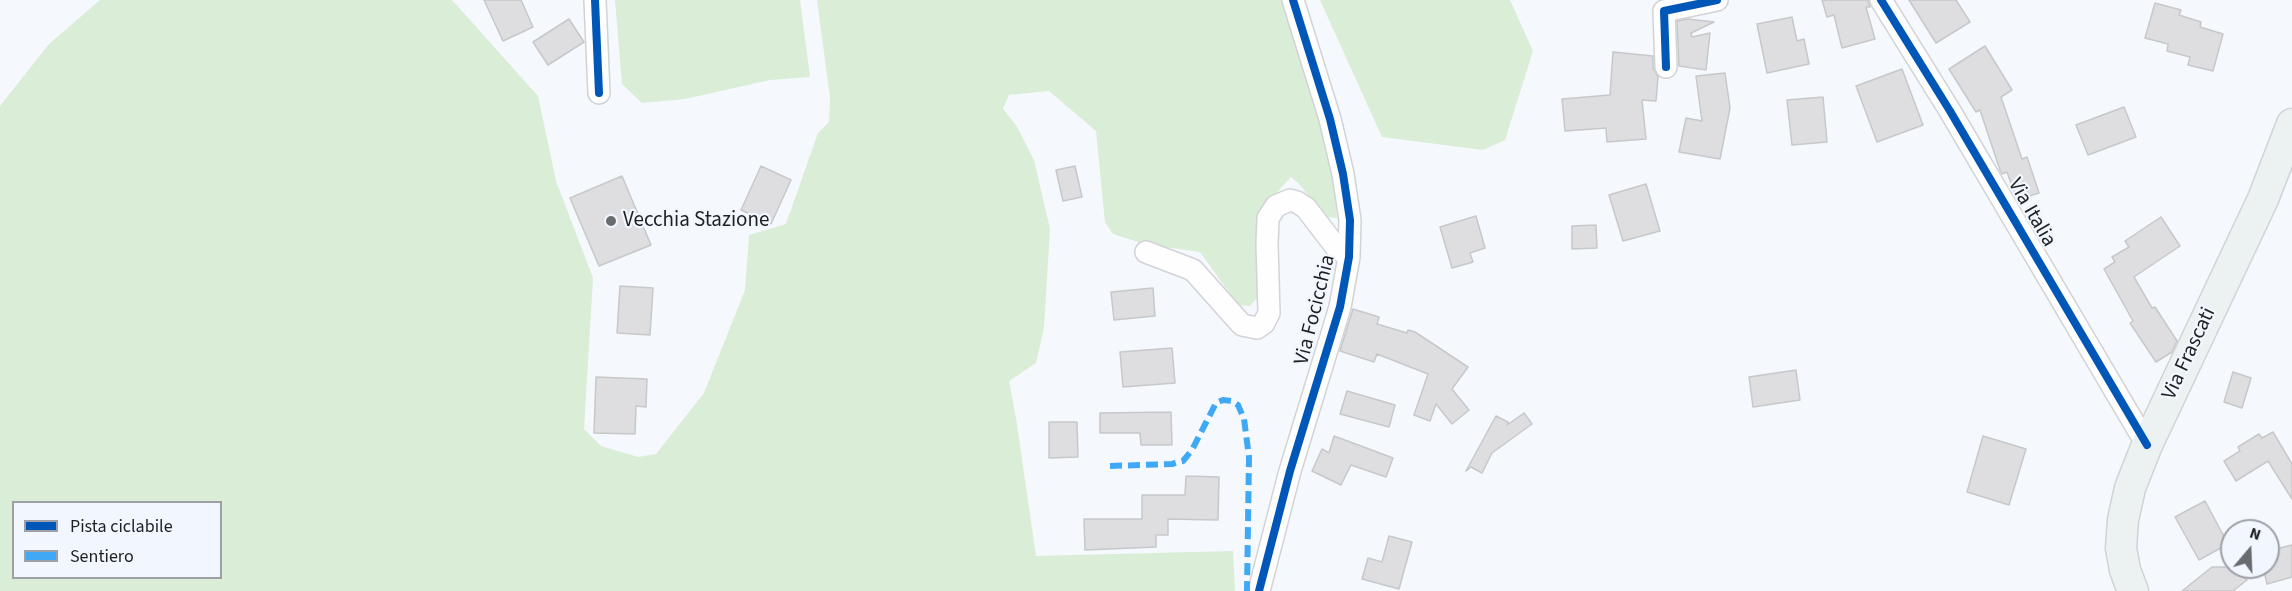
<!DOCTYPE html>
<html>
<head>
<meta charset="utf-8">
<style>
	body { margin:0 }
	#map { position:relative; width:2292px; height:591px; overflow:hidden; background:#f5f8fc; font-family:"Source Sans 3",sans-serif }
	canvas { display:block }
	.legend { position:absolute; left:12px; top:501px; width:210px; height:78px; box-sizing:border-box; background:#f2f7ff; border:2px solid #9da1a7; margin:0; padding:8px 10px; list-style:none; font-size:18px; color:#1e2022 }
	.legend li { display:flex; align-items:center; gap:12px; height:30px }
	.legend b { width:30px; border:2px solid #9da1a7 }
	.north { position:absolute; left:2220px; top:519px; width:60px; height:60px; box-sizing:border-box; background:#f2f7ff; border:2px solid #9da1a7; border-radius:50%; rotate:19deg; font-size:16px; font-weight:700; line-height:24px; text-align:center; color:#1e2022 }
	.north::after { content:''; display:block; margin:auto; width:21px; height:27px; background:#696c6e; clip-path:polygon(50% 0,100% 100%,50% 72%,0 100%) }
</style>
</head>
<body>
<div id="map">
<canvas width="2292" height="591"></canvas>
<ul class="legend">
<li><b style="height:8px;background:#0057b8"></b>Pista ciclabile</li>
<li><b style="height:8px;background:#3fa9f5"></b>Sentiero</li>
</ul>
<div class="north">N</div>
</div>
<script>
const ctx = document.querySelector('canvas').getContext('2d');
ctx.lineJoin = 'round';
function fillPath(path, color) {
  ctx.fillStyle = color;
  ctx.fill(path, 'evenodd');
}
function toPath(rows) {
  const path = new Path2D();
  for (const r of rows) {
    path.moveTo(r[0], r[1]);
    for (let i = 2; i < r.length; i += 2) path.lineTo(r[i], r[i + 1]);
  }
  return path;
}
function stroke(path, color, width, dash) {
  ctx.strokeStyle = color;
  ctx.lineWidth = width;
  ctx.lineCap = dash ? 'butt' : 'round';
  ctx.setLineDash(dash || []);
  ctx.stroke(path);
}
function write(font, color, halo, rows, align = 'center') {
  ctx.font = font + ' "Source Sans 3",sans-serif';
  ctx.lineWidth = 4.5;
  ctx.setLineDash([]);
  ctx.textBaseline = 'middle';
  ctx.strokeStyle = halo;
  ctx.fillStyle = color;
  for (const [text, x, y, turn = 0] of rows) {
    ctx.save();
    ctx.translate(x, y);
    ctx.rotate((+turn || 0) * Math.PI / 180);
    ctx.textAlign = isNaN(turn) ? turn : align;
    if (halo) ctx.strokeText(text, 0, 0);
    ctx.fillText(text, 0, 0);
    ctx.restore();
  }
}
fillPath(toPath([
	[100,0,452,0,538,96,556,181,593,278,584,429,601,446,638,457,656,454,704,393,745,290,749,235,786,224,818,133,829,122,830,97,817,0,1284,0,1331,153,1337,218,1327,217,1298,183,1291,177,1270,200,1258,226,1258,297,1250,306,1238,305,1200,252,1144,244,1113,234,1105,222,1096,131,1049,91,1009,95,1003,109,1016,125,1034,160,1050,229,1044,328,1036,363,1009,381,1016,418,1036,556,1233,551,1235,591,0,591,0,106,49,44],
	[14,502,220,502,220,578,14,578],
	[615,0,800,0,810,77,770,80,685,99,642,103,622,84],
	[1320,0,1510,0,1533,51,1505,140,1483,150,1382,137]
]), '#daedd7');
const building = toPath([
	[484,0,521,0,533,27,503,41,484,0],
	[1822,0,1868,0,1870,7,1866,7,1875,39,1842,48,1834,15,1827,17,1822,0],
	[1909,0,1956,0,1970,22,1936,43,1909,0],
	[2155,3,2181,10,2179,15,2201,22,2200,27,2223,34,2213,71,2188,65,2190,57,2167,51,2168,44,2145,38,2155,3],
	[1792,17,1797,41,1804,39,1809,64,1767,73,1757,24,1792,17],
	[569,19,584,42,548,65,533,42,569,19],
	[1688,19,1714,22,1691,33,1692,37,1710,33,1706,70,1679,66,1677,21,1688,19],
	[1985,46,2012,90,2001,97,2022,159,2027,157,2039,193,2017,200,2007,172,2002,174,2000,170,1980,110,1976,112,1949,69,1985,46],
	[1613,52,1653,56,1653,68,1658,77,1656,101,1642,100,1646,139,1607,142,1606,128,1565,131,1562,99,1610,95,1613,52],
	[1902,69,1923,125,1877,142,1856,86,1902,69],
	[1725,73,1730,108,1720,159,1679,152,1686,118,1702,121,1696,76,1725,73],
	[1823,97,1827,142,1792,145,1787,100,1823,97],
	[2124,107,2136,137,2088,155,2076,125,2124,107],
	[761,166,791,180,771,224,741,210,761,166],
	[1075,166,1082,197,1063,201,1056,170,1075,166],
	[622,176,651,245,599,266,570,198,622,176],
	[1646,184,1660,231,1623,241,1609,195,1646,184],
	[1476,216,1485,248,1470,253,1473,262,1452,268,1440,227,1476,216],
	[2161,217,2180,246,2134,277,2152,308,2155,307,2177,341,2172,352,2156,362,2130,323,2133,321,2104,269,2115,262,2112,257,2129,247,2125,241,2161,217],
	[1596,225,1597,248,1572,249,1572,226,1596,225],
	[620,286,653,288,650,335,617,333,620,286],
	[1153,288,1155,316,1114,320,1111,292,1153,288],
	[1353,309,1379,317,1377,324,1407,333,1408,330,1415,332,1468,367,1452,389,1469,410,1452,424,1436,404,1430,421,1414,415,1428,374,1377,354,1374,362,1340,351,1353,309],
	[1172,348,1175,383,1123,387,1120,352,1172,348],
	[1796,370,1800,400,1753,407,1749,377,1796,370],
	[2233,372,2251,378,2242,408,2224,402,2233,372],
	[596,377,647,379,646,407,636,406,635,434,594,433,596,377],
	[1347,391,1395,405,1389,427,1340,414,1347,391],
	[1171,412,1172,445,1141,445,1140,433,1100,433,1100,413,1171,412],
	[1524,413,1532,424,1492,453,1482,473,1471,467,1466,471,1496,416,1508,422,1507,425,1524,413],
	[1049,422,1077,422,1078,457,1049,458,1049,422],
	[2273,432,2292,464,2292,499,2268,461,2236,481,2224,461,2240,451,2238,447,2259,434,2262,438,2273,432],
	[1334,436,1393,458,1386,477,1351,465,1341,485,1312,471,1322,449,1329,453,1334,436],
	[1983,436,2026,449,2009,505,1967,492,1983,436],
	[1186,476,1219,477,1218,520,1168,519,1168,535,1156,535,1156,547,1085,550,1084,519,1142,519,1142,495,1185,495,1186,476],
	[2205,501,2228,544,2199,560,2175,517,2205,501],
	[1389,536,1412,542,1399,589,1362,579,1368,558,1382,562,1389,536],
	[2292,545,2292,577,2267,584,2263,567,2268,567,2268,551,2292,545],
	[2212,567,2236,567,2247,580,2233,591,2182,591,2212,567]
]);
fillPath(building, '#dedee1');
stroke(building, '#c7c8ca', 1.5);
const minor = toPath([
	[595,0,599,93],
	[1881,0,1950,111,2147,445],
	[1666,67,1664,11,1717,0],
	[1146,252,1193,270,1242,325,1257,328,1264,323,1269,313,1267,244,1268,218,1276,206,1290,200,1297,202,1306,208,1336,247,1349,257],
	[1259,591,1290,471,1340,307,1349,257,1350,220,1343,174,1330,119,1293,0]
]);
const secondary = toPath([
	[2133,591,2125,570,2121,548,2123,520,2130,488,2147,445,2263,199,2292,124]
]);
stroke(minor, '#d1d3d6', 24);
stroke(secondary, '#d1d3d6', 33);
stroke(minor, '#fefeff', 21);
stroke(secondary, '#ecf1f1', 30);
stroke(toPath([
	[1110,466,1172,464,1183,461,1192,450,1216,403,1223,400,1232,401,1238,405,1244,419,1249,457,1247,591]
]), '#3fa9f5', 6, [12, 6]);
stroke(toPath([
	[595,0,599,93],
	[1881,0,1950,111,2147,445],
	[1666,67,1664,11,1717,0],
	[1259,591,1290,471,1340,307,1349,257,1350,220,1343,174,1330,119,1293,0]
]), '#0057b8', 8);
for (const [x, y, r, color] of [
	[611,221,6,"#696c6e"]
]) {
  const dot = new Path2D();
  dot.arc(x, y, r, 0, 2 * Math.PI);
  ctx.fillStyle = color;
  ctx.fill(dot);
  stroke(dot, '#f2f7ff', 2);
}
write('21px', '#1e2022', '#f2f7ff', [
	["Via Italia",2031,213,60],
	["Via Focicchia",1316,310,-76],
	["Via Frascati",2190,354,-65]
]);
write('21px', '#1e2022', '#f2f7ff', [
	["Vecchia Stazione",623,221]
], 'left');
</script>
</body>
</html>
